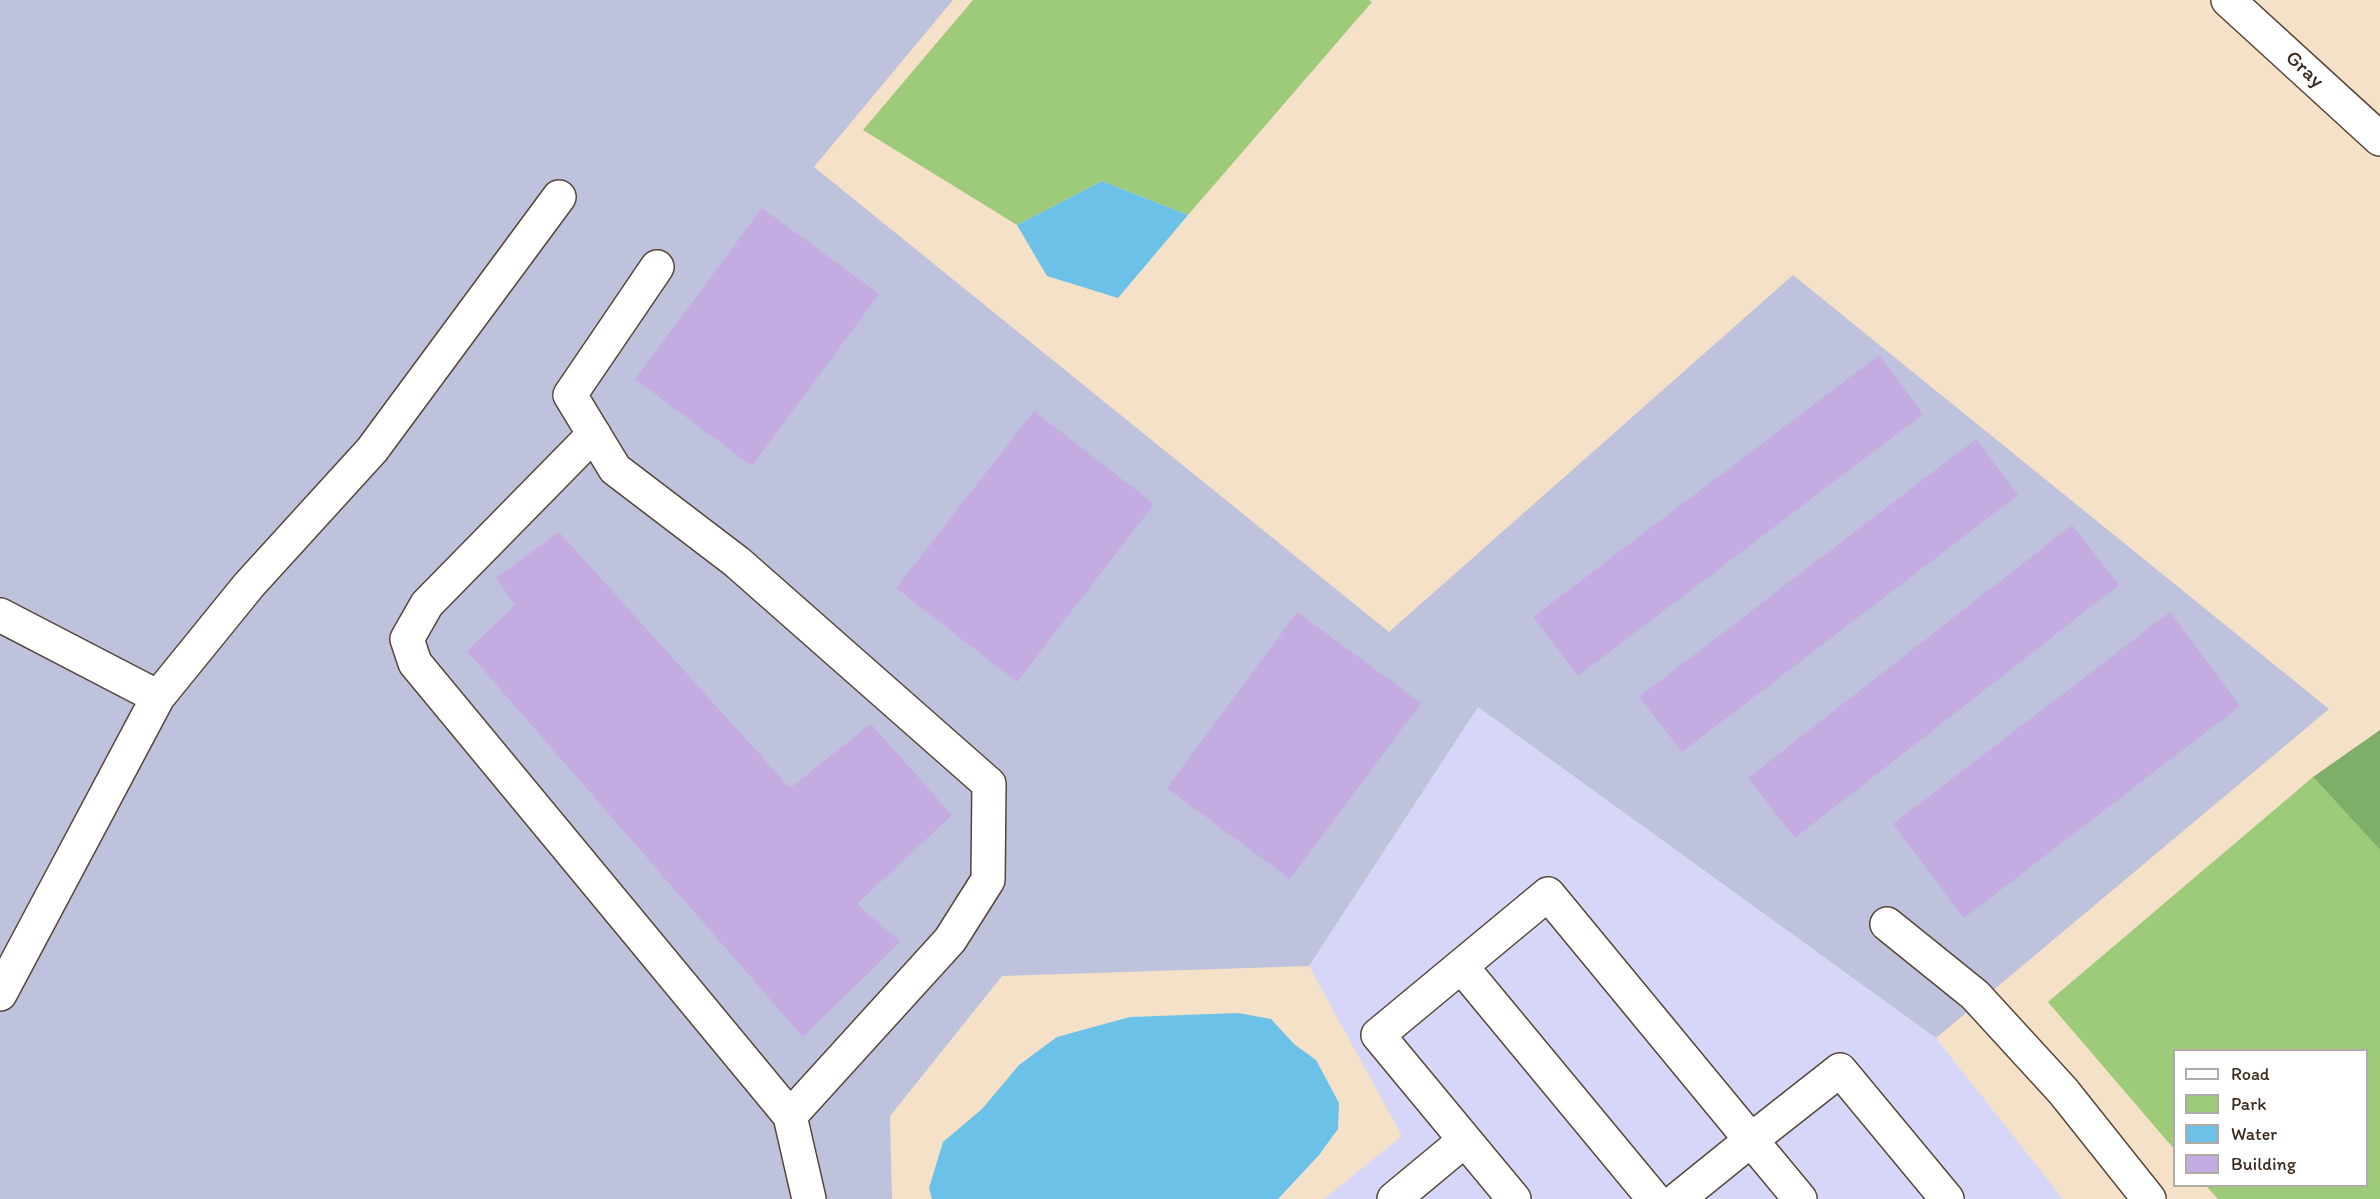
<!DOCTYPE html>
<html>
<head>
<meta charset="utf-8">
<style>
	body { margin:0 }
	#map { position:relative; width:2380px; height:1199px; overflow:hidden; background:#f5e0c8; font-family:Itim,sans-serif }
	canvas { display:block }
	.legend { position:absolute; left:2173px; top:1049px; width:195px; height:138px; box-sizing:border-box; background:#fff; border:2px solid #b1aaa5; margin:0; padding:8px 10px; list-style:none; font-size:18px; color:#3b2a1e }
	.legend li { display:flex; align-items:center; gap:12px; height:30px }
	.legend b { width:30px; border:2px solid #b1aaa5 }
</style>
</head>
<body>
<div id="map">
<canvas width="2380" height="1199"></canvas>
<ul class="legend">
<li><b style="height:8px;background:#fff"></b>Road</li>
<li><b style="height:16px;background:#9ecb79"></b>Park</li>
<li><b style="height:16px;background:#6cc1e9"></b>Water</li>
<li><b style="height:16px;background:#c4ace3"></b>Building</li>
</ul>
</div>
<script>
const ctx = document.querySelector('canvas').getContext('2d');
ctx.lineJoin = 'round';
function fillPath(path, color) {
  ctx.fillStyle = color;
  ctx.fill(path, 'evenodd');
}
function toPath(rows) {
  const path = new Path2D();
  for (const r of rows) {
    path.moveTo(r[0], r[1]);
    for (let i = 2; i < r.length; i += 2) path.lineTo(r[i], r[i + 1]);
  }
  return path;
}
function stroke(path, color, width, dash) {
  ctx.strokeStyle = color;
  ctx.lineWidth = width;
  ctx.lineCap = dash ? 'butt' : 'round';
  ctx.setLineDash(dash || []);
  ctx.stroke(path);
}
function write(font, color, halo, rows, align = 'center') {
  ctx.font = font + ' Itim,sans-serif';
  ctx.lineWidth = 6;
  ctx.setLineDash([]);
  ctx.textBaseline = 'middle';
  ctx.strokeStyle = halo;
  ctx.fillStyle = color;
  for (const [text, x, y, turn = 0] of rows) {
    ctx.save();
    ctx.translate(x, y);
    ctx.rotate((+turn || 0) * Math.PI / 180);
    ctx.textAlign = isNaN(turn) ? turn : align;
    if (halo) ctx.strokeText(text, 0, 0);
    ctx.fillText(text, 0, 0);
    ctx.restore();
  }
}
fillPath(toPath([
	[1478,707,1936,1038,2063,1199,1324,1199,1402,1136,1309,966]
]), '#d6d7f8');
fillPath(toPath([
	[0,0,953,0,814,167,1389,632,1793,275,2329,709,1936,1038,1478,707,1309,966,1002,976,890,1116,892,1199,0,1199]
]), '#bec2dd');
fillPath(toPath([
	[973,0,1369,0,1372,2,1188,215,1102,181,1017,225,863,130],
	[2313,777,2380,850,2380,1199,2218,1199,2206,1186,2366,1186,2366,1050,2174,1050,2174,1149,2048,1002]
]), '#9ecb79');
fillPath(toPath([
	[2380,730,2380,850,2313,777]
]), '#7eaf69');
fillPath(toPath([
	[1102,181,1188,215,1118,298,1047,276,1017,225],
	[1238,1013,1271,1019,1294,1044,1316,1060,1339,1103,1338,1129,1319,1155,1278,1199,932,1199,929,1188,943,1142,982,1109,1019,1065,1057,1037,1130,1017]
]), '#6cc1e9');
fillPath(toPath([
	[762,208,879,294,752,466,635,379],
	[1879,355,1923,414,1578,676,1533,617],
	[1034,411,1154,504,1017,682,896,588],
	[1976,439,2018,495,1682,752,1639,697],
	[2072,525,2119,585,1795,838,1748,778],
	[559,532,790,788,871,724,952,815,857,904,900,942,803,1037,467,651,515,605,496,578],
	[1297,612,1421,703,1290,879,1167,788],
	[2170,612,2240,706,1964,918,1893,824]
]), '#c4ace3');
const minor = toPath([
	[2228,0,2380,139],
	[657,267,570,395,615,469,737,562,989,784,988,880,950,940,790,1116,809,1199],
	[594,434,427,604,407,639,415,663,790,1116],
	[0,615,158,697,249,585,372,450,559,197],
	[1887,924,1975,995,2063,1091,2149,1199],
	[1461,966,1654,1199],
	[0,994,158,697],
	[1465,1140,1514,1199],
	[1394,1199,1465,1140,1378,1035,1548,894,1751,1140,1840,1070,1947,1199],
	[1678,1199,1751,1140,1800,1199]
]);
stroke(minor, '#574538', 36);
stroke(minor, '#fff', 33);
write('21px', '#3b2a1e', '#fff', [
	["Gray",2304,70,43]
]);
</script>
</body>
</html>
